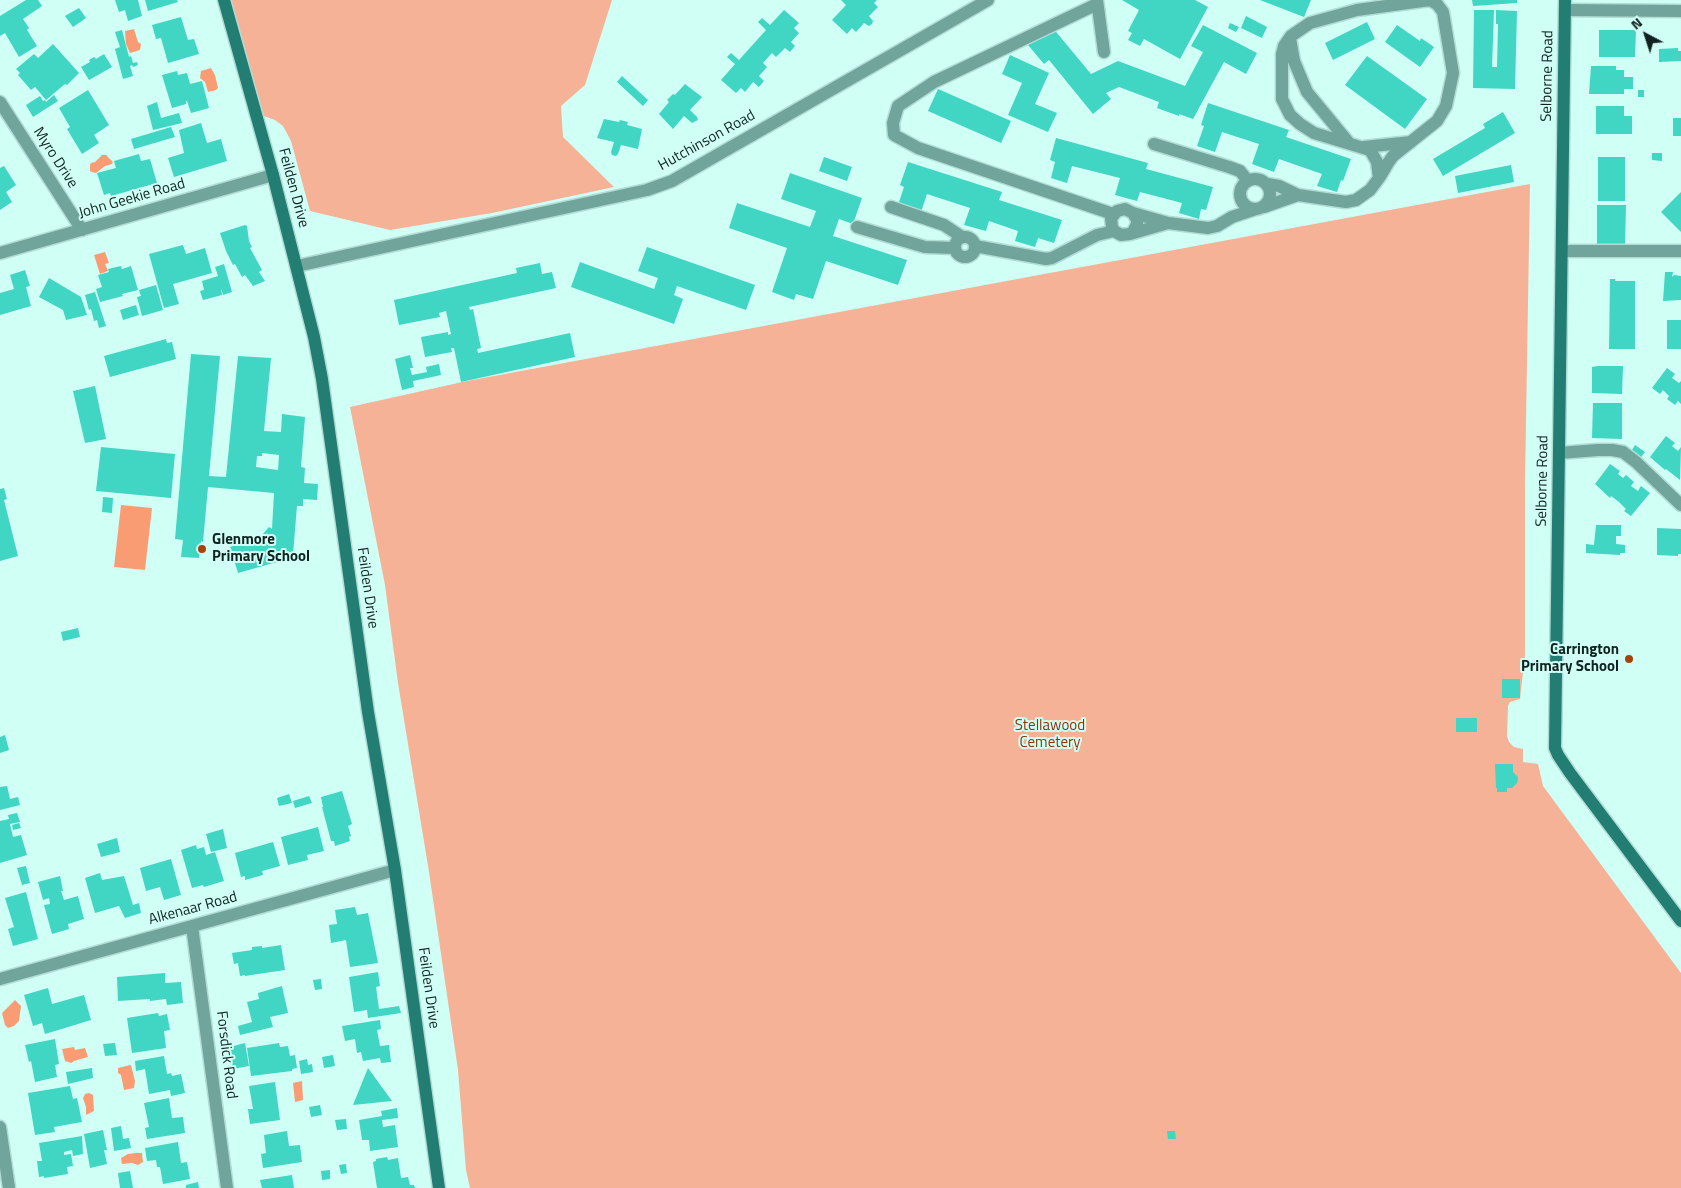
<!DOCTYPE html>
<html>
<head>
<meta charset="utf-8">
<style>
	body { margin:0 }
	#map { position:relative; width:1681px; height:1188px; overflow:hidden; background:#d0fff6; font-family:"Titillium Web",sans-serif }
	canvas { display:block }
	.north { position:absolute; left:1621px; top:10px; width:50px; height:50px; -webkit-text-stroke:4px #d0fff6; paint-order:stroke; rotate:320deg; font-size:14px; font-weight:700; line-height:20px; text-align:center; color:#112321 }
	.north::after { content:''; display:block; margin:auto; width:18px; height:22px; background:#112321; clip-path:polygon(50% 0,100% 100%,50% 72%,0 100%) }
</style>
</head>
<body>
<div id="map">
<canvas width="1681" height="1188"></canvas>
<div class="north">N</div>
</div>
<script>
const ctx = document.querySelector('canvas').getContext('2d');
ctx.lineJoin = 'round';
function fillPath(path, color) {
  ctx.fillStyle = color;
  ctx.fill(path, 'evenodd');
}
function toPath(rows) {
  const path = new Path2D();
  for (const r of rows) {
    if (r.length === 3) {
      path.moveTo(r[0] + r[2], r[1]);
      path.arc(r[0], r[1], r[2], 0, 2 * Math.PI);
      continue;
    }
    path.moveTo(r[0], r[1]);
    for (let i = 2; i < r.length; i += 2) path.lineTo(r[i], r[i + 1]);
  }
  return path;
}
function stroke(path, color, width, dash) {
  ctx.strokeStyle = color;
  ctx.lineWidth = width;
  ctx.lineCap = dash ? 'butt' : 'round';
  ctx.setLineDash(dash || []);
  ctx.stroke(path);
}
function write(font, color, halo, rows, align = 'center') {
  ctx.font = font + ' "Titillium Web",sans-serif';
  ctx.lineWidth = 4;
  ctx.setLineDash([]);
  ctx.textBaseline = 'middle';
  ctx.strokeStyle = halo;
  ctx.fillStyle = color;
  for (const [text, x, y, turn = 0] of rows) {
    ctx.save();
    ctx.translate(x, y);
    ctx.rotate((+turn || 0) * Math.PI / 180);
    ctx.textAlign = isNaN(turn) ? turn : align;
    if (halo) ctx.strokeText(text, 0, 0);
    ctx.fillText(text, 0, 0);
    ctx.restore();
  }
}
fillPath(toPath([
	[231,0,612,0,585,85,561,106,563,137,614,187,492,213,390,230,310,211,291,141,283,126,275,120,261,115],
	[1530,184,1525,482,1525,655,1520,699,1510,702,1508,706,1507,736,1509,742,1514,747,1523,749,1523,762,1538,764,1543,786,1681,973,1681,1188,470,1188,466,1170,458,1070,429,872,398,683,385,585,350,407,467,381]
]), '#f6b296');
fillPath(toPath([
	[134,29,138,42,141,44,140,50,130,53,126,44,125,31],
	[211,68,215,75,218,88,216,90,208,92,205,82,200,78,201,71],
	[102,155,106,155,113,162,112,164,105,166,96,173,92,172,90,171,90,165,91,163,95,162],
	[105,252,109,263,105,264,108,271,100,274,94,255],
	[121,505,152,508,145,570,114,567],
	[15,1000,21,1006,19,1021,14,1026,8,1028,5,1025,2,1013],
	[74,1047,75,1050,85,1048,88,1057,74,1061,71,1063,65,1061,62,1049],
	[131,1065,135,1081,134,1088,124,1090,121,1075,118,1073,118,1068],
	[302,1081,303,1100,295,1102,293,1083],
	[89,1093,93,1095,94,1111,86,1115,86,1107,83,1098,85,1094],
	[136,1153,142,1153,143,1162,138,1165,132,1163,122,1164,121,1158,128,1154]
]), '#fa9c73');
fillPath(toPath([
	[26,0,38,0,42,6,23,19,29,28,27,30,37,46,19,57,5,33,0,36,0,16],
	[115,0,138,0,142,16,128,21,125,10,119,12],
	[145,0,177,0,178,2,148,11],
	[841,0,877,0,874,3,878,7,869,16,873,21,872,24,869,26,864,23,856,32,852,28,847,34,832,20,846,5],
	[1122,0,1195,0,1208,7,1180,59,1144,39,1140,46,1128,40,1132,33,1128,31,1139,10],
	[1260,0,1311,0,1304,17],
	[1472,0,1517,0,1517,3,1473,6],
	[79,8,86,18,73,27,65,16],
	[784,10,799,23,794,28,799,33,791,42,795,46,790,52,785,48,776,57,772,53,763,63,767,67,759,76,764,81,759,87,753,82,745,92,741,88,736,93,721,80,735,64,727,57,731,53,739,60,766,30,758,22,762,18,770,25],
	[1474,10,1494,10,1492,67,1497,67,1498,24,1496,24,1496,10,1517,11,1515,89,1473,88],
	[1246,16,1267,27,1262,38,1241,28],
	[181,17,188,40,194,39,199,54,168,63,161,38,156,39,152,25],
	[1367,22,1375,39,1333,60,1325,43],
	[1230,23,1239,27,1236,32,1228,28],
	[1203,25,1257,53,1246,74,1224,62,1193,119,1179,114,1179,116,1157,108,1159,102,1119,87,1106,93,1111,99,1093,114,1049,60,1044,64,1028,45,1052,27,1091,74,1118,61,1185,86,1203,52,1191,46],
	[1397,25,1420,41,1421,38,1434,47,1420,67,1385,42],
	[122,30,129,57,131,56,133,63,137,62,138,65,133,67,132,65,130,66,133,76,123,79,115,49,120,47,115,32],
	[1599,30,1636,30,1635,57,1599,57],
	[53,44,79,73,67,85,65,84,46,100,35,87,31,90,18,75,20,73,16,69,34,54,38,58],
	[1678,48,1678,51,1681,51,1681,61,1659,62,1659,49],
	[104,54,112,67,89,80,81,67,90,62,89,60,94,57,96,59],
	[1010,55,1049,73,1035,104,1057,113,1048,132,1008,115,1022,83,1002,74],
	[1367,56,1427,99,1405,129,1345,85],
	[1591,66,1616,66,1616,70,1624,70,1624,77,1633,77,1633,89,1624,89,1624,94,1589,94],
	[177,71,178,75,187,73,190,84,202,81,209,108,191,113,187,101,186,101,186,104,172,108,162,75],
	[622,76,648,100,643,106,617,82],
	[685,84,702,97,690,110,697,117,698,120,692,123,684,116,673,129,659,114,669,102,667,100,673,94,675,95],
	[938,89,1011,121,1001,143,928,111],
	[88,90,109,125,94,135,99,143,82,154,67,129,70,127,59,108],
	[1638,90,1644,90,1644,97,1638,97],
	[54,95,58,101,33,117,26,105,40,96,43,101,45,100,46,102],
	[157,102,161,118,179,113,182,123,153,130,147,106],
	[1208,103,1289,130,1286,137,1351,159,1343,181,1341,180,1337,192,1317,186,1322,174,1279,159,1274,172,1252,164,1259,144,1222,132,1215,152,1197,146,1204,126,1201,125],
	[1596,106,1624,106,1624,116,1632,116,1632,134,1596,134],
	[1503,112,1515,133,1443,176,1433,159,1485,128,1483,124],
	[1673,118,1681,118,1681,136,1673,136],
	[604,119,619,122,620,120,628,122,627,125,642,129,638,149,621,145,618,154,616,156,612,155,611,152,614,142,597,138],
	[201,123,207,143,221,139,227,161,174,177,168,158,184,153,179,130],
	[171,127,175,137,134,149,131,139],
	[1056,138,1148,163,1146,169,1213,187,1206,210,1201,209,1199,219,1179,213,1182,203,1140,192,1137,201,1115,195,1120,178,1072,166,1067,183,1051,178,1055,162,1050,160],
	[1652,153,1662,153,1662,161,1652,160],
	[139,154,141,161,150,159,157,183,111,196,110,193,104,195,97,173,116,168,114,161],
	[824,157,852,167,847,181,819,171],
	[1598,157,1625,157,1625,201,1598,201],
	[908,162,1002,192,999,200,1062,220,1054,243,1038,238,1035,247,1015,241,1018,231,989,221,986,231,964,225,970,208,927,194,920,215,897,208,904,187,900,185],
	[1511,165,1514,182,1458,193,1455,176],
	[4,166,16,185,6,192,12,202,0,210,0,168],
	[790,173,862,198,853,224,839,219,833,236,907,260,898,285,826,261,813,299,796,294,794,300,772,292,787,248,729,228,737,203,810,227,816,211,781,199],
	[1681,192,1681,232,1661,212],
	[1597,205,1626,205,1625,245,1597,244],
	[245,225,247,226,249,241,252,247,250,248,262,270,259,272,265,281,253,286,245,275,242,277,235,264,233,265,226,251,220,233],
	[183,245,186,254,205,248,212,273,173,284,179,304,164,308,149,254],
	[647,247,755,285,746,310,677,286,674,295,683,299,674,324,571,287,580,262,654,289,658,278,638,271],
	[540,263,542,274,552,272,556,288,469,307,470,310,473,309,481,348,477,349,478,353,570,333,575,357,461,382,454,348,451,348,452,352,425,357,421,337,448,332,448,335,451,334,446,311,439,313,440,317,399,325,394,300,517,273,516,268],
	[224,264,232,292,223,295,221,288,222,295,203,300,200,291,204,290,202,281,218,276,215,267],
	[121,266,122,269,131,266,138,290,122,294,123,296,100,302,96,289,102,287,98,275,109,272,108,269],
	[25,270,30,286,26,287,31,306,0,315,0,293,14,289,10,275],
	[1665,272,1673,272,1672,277,1674,275,1681,276,1681,300,1663,301],
	[49,278,81,297,87,315,66,320,63,310,39,297],
	[1610,279,1615,279,1615,281,1635,281,1635,349,1609,349],
	[156,285,163,310,142,316,137,297,141,296,139,290],
	[95,292,106,326,99,328,97,320,94,321,91,309,89,310,85,295],
	[136,305,139,315,123,320,120,310],
	[1667,320,1681,320,1681,349,1667,349],
	[166,339,167,343,172,342,176,359,110,377,104,356],
	[191,354,220,356,209,476,226,477,238,356,271,358,264,431,281,432,282,414,305,417,301,467,305,468,304,483,318,484,317,500,303,499,303,506,297,506,293,554,283,557,284,560,238,573,230,547,233,546,232,542,251,537,252,541,265,537,262,535,269,527,272,529,274,493,208,487,203,542,201,541,199,558,181,557,183,540,175,539],
	[262,453,279,455,278,470,256,467,257,456,262,456],
	[410,355,413,368,410,368,412,375,427,372,426,367,439,364,441,375,413,381,414,387,402,390,395,359],
	[1598,366,1623,366,1622,394,1592,393,1592,367],
	[1667,368,1675,374,1672,378,1679,383,1681,381,1681,404,1678,401,1675,405,1667,399,1669,396,1663,390,1660,394,1652,388],
	[95,386,106,439,85,443,73,391],
	[1593,403,1622,403,1622,439,1592,438],
	[1666,436,1675,443,1672,446,1678,451,1681,447,1680,480,1666,469,1665,470,1650,457],
	[1635,445,1645,452,1639,460,1630,453],
	[101,447,175,454,171,498,96,491],
	[1610,464,1620,471,1618,474,1623,478,1626,475,1634,482,1631,486,1638,491,1641,486,1650,493,1631,516,1624,511,1626,509,1619,502,1611,496,1610,498,1595,484],
	[4,488,7,499,4,500,18,556,0,561,0,489],
	[103,497,113,498,112,513,102,512],
	[1596,525,1621,525,1621,536,1616,536,1616,544,1625,545,1625,553,1620,553,1620,555,1586,553,1586,544,1594,545],
	[1657,528,1681,529,1681,554,1678,554,1678,556,1657,555],
	[78,628,80,637,63,641,61,632],
	[1502,679,1520,679,1520,698,1502,698],
	[1456,718,1477,718,1477,732,1456,732],
	[5,735,9,750,0,753,0,737],
	[1495,764,1513,764,1513,772,1518,777,1517,783,1512,788,1507,788,1507,792,1497,792,1497,788,1496,788],
	[7,786,10,799,18,797,20,805,0,810,0,787],
	[342,791,352,824,348,826,351,836,349,837,350,841,335,846,334,841,331,841,322,807,323,807,321,797],
	[289,794,292,803,279,806,277,798],
	[309,796,312,803,295,808,293,801],
	[17,813,20,822,10,824,13,837,21,835,27,855,0,863,0,821,9,819,8,815],
	[19,823,21,828,13,830,12,825],
	[318,827,324,851,307,855,308,860,288,865,281,837],
	[223,829,227,848,211,852,206,834],
	[117,838,120,852,101,857,97,844],
	[273,842,280,866,262,871,263,875,245,880,245,876,241,877,235,853],
	[196,845,197,849,204,847,206,855,215,852,224,881,204,887,203,885,192,888,181,850],
	[171,859,181,895,164,900,160,887,146,891,140,868],
	[26,866,30,883,22,885,17,868],
	[100,873,102,880,124,876,133,905,139,903,141,913,125,918,119,906,95,913,85,878],
	[60,876,63,891,61,891,64,900,78,896,84,919,68,924,69,929,52,934,44,905,50,904,49,898,43,900,38,882],
	[26,892,38,939,13,946,8,929,14,927,5,898],
	[355,907,357,915,368,913,378,963,350,967,346,940,331,943,329,925,337,924,335,910],
	[281,945,285,970,245,976,245,975,240,976,238,963,234,964,232,953,252,950,252,947,262,946,262,948],
	[378,972,380,986,376,987,379,1009,399,1006,401,1013,368,1018,367,1010,354,1012,349,977],
	[165,973,165,983,181,982,183,1003,167,1005,166,999,150,1001,150,999,118,1001,117,977],
	[321,979,322,989,315,990,313,980],
	[282,986,288,1013,270,1017,273,1027,240,1035,238,1026,252,1022,247,1002,259,999,258,993],
	[48,988,52,1004,84,995,91,1020,45,1034,42,1023,33,1026,24,995],
	[158,1013,159,1016,167,1014,170,1030,164,1031,166,1048,132,1053,127,1018],
	[380,1020,381,1029,377,1030,380,1046,389,1045,391,1062,381,1063,380,1058,363,1061,361,1052,357,1053,355,1039,345,1041,342,1026],
	[55,1039,59,1064,55,1065,57,1077,35,1082,31,1061,29,1062,25,1045],
	[115,1043,117,1055,105,1056,103,1044],
	[245,1043,249,1066,233,1069,230,1047],
	[279,1043,280,1047,288,1046,290,1056,295,1055,297,1068,292,1069,292,1071,251,1076,247,1048],
	[333,1055,335,1066,324,1068,322,1057],
	[164,1056,167,1074,171,1073,172,1076,181,1074,185,1093,171,1096,170,1090,149,1094,145,1069,136,1071,135,1061],
	[307,1059,308,1065,312,1064,313,1072,301,1074,299,1061],
	[92,1068,93,1078,68,1084,66,1072],
	[368,1068,392,1101,353,1105],
	[275,1082,280,1120,250,1124,248,1109,253,1109,249,1086],
	[70,1086,73,1099,77,1098,82,1122,54,1127,55,1132,35,1135,28,1093],
	[169,1098,172,1118,183,1117,185,1133,147,1139,145,1128,149,1127,144,1103],
	[320,1105,322,1115,311,1117,309,1107],
	[397,1108,398,1118,382,1120,383,1127,395,1125,398,1147,370,1151,369,1140,362,1140,359,1120,382,1116,381,1111],
	[346,1119,347,1129,337,1130,335,1120],
	[121,1126,123,1139,129,1138,131,1148,114,1151,111,1128],
	[103,1130,107,1150,104,1150,107,1164,90,1168,84,1134],
	[287,1131,289,1146,300,1145,302,1162,263,1168,261,1154,266,1153,264,1135],
	[1167,1131,1175,1131,1176,1139,1168,1139],
	[82,1136,83,1154,73,1156,72,1150,64,1152,64,1155,71,1154,73,1166,67,1167,68,1174,44,1178,44,1176,39,1177,37,1161,42,1161,39,1143],
	[178,1142,181,1163,187,1162,190,1179,163,1184,160,1167,157,1167,156,1160,147,1161,145,1148],
	[387,1157,388,1160,398,1158,401,1178,408,1177,410,1185,414,1185,415,1188,377,1188,373,1162,376,1161,376,1159],
	[346,1164,347,1173,341,1174,339,1165],
	[330,1170,330,1179,322,1180,321,1171],
	[130,1171,133,1188,120,1188,118,1173],
	[292,1175,294,1188,262,1188,260,1180],
	[198,1182,199,1188,186,1188,186,1185]
]), '#41d5c3');
const street = toPath([
	[1097,0,1104,52],
	[1097,4,934,82,898,106,893,123,894,135,918,148,1113,214],
	[1565,10,1681,11],
	[1290,38,1294,61,1307,92,1349,143],
	[0,102,82,230],
	[1154,144,1229,167,1240,171,1248,181],
	[1364,147,1411,142],
	[1255,194,15],
	[1267,184,1279,186,1298,195,1346,202,1356,200,1370,190,1379,178,1381,175,1388,163,1393,156,1437,121,1446,106,1453,73,1443,12,1437,4,1430,0,1357,10,1310,23,1291,36,1284,46,1282,54,1282,99,1290,115,1300,124,1314,133,1370,150,1377,162,1379,178],
	[891,207,944,225,962,237],
	[1264,207,1298,195],
	[1133,213,1168,223,1208,228,1217,226,1232,217,1256,209],
	[857,227,925,247,954,248],
	[1130,234,1168,223],
	[965,247,10],
	[975,246,1046,259,1052,258,1097,235,1114,231,1121,235,1130,234,1133,232,1137,224,1137,220,1133,213,1125,209,1117,211,1111,218,1112,227,1114,231],
	[1562,251,1681,251],
	[0,253,273,175],
	[297,266,647,190,672,181,988,0],
	[1559,453,1598,450,1612,450,1623,452,1636,462,1681,505],
	[192,926,227,1188],
	[0,979,395,870],
	[0,1127,9,1188]
]);
const secondary = toPath([
	[224,0,273,175,314,337,322,379,368,712,395,870,439,1188],
	[1565,0,1555,748,1558,755,1570,773,1681,921]
]);
stroke(street, '#b1dcd4', 15);
stroke(secondary, '#b1dcd4', 15);
stroke(street, '#71a59c', 12);
stroke(secondary, '#227e73', 12);
for (const [x, y, r, color] of [
	[202,549,5,"#a64307"],
	[1629,659,5,"#a64307"]
]) {
  const dot = new Path2D();
  dot.arc(x, y, r, 0, 2 * Math.PI);
  ctx.fillStyle = color;
  ctx.fill(dot);
  stroke(dot, '#d0fff6', 2);
}
write('15px', '#112321', '#d0fff6', [
	["Selborne Road",1548,76,-89],
	["Hutchinson Road",707,141,-29],
	["Myro Drive",55,158,57],
	["Feilden Drive",293,188,75],
	["John Geekie Road",132,199,-16],
	["Selborne Road",1543,481,-89],
	["Feilden Drive",367,588,82],
	["Alkenaar Road",193,909,-15],
	["Feilden Drive",428,988,82],
	["Forsdick Road",226,1055,83]
]);
write('bold 15px', '#112321', '#d0fff6', [
	["Glenmore",212,540],
	["Primary School",212,557],
	["Carrington",1619,650,"right"],
	["Primary School",1619,667,"right"]
], 'left');
write('15px', '#8a3708', '#d0fff6', [
	["Stellawood",1050,726],
	["Cemetery",1050,743]
]);
</script>
</body>
</html>
